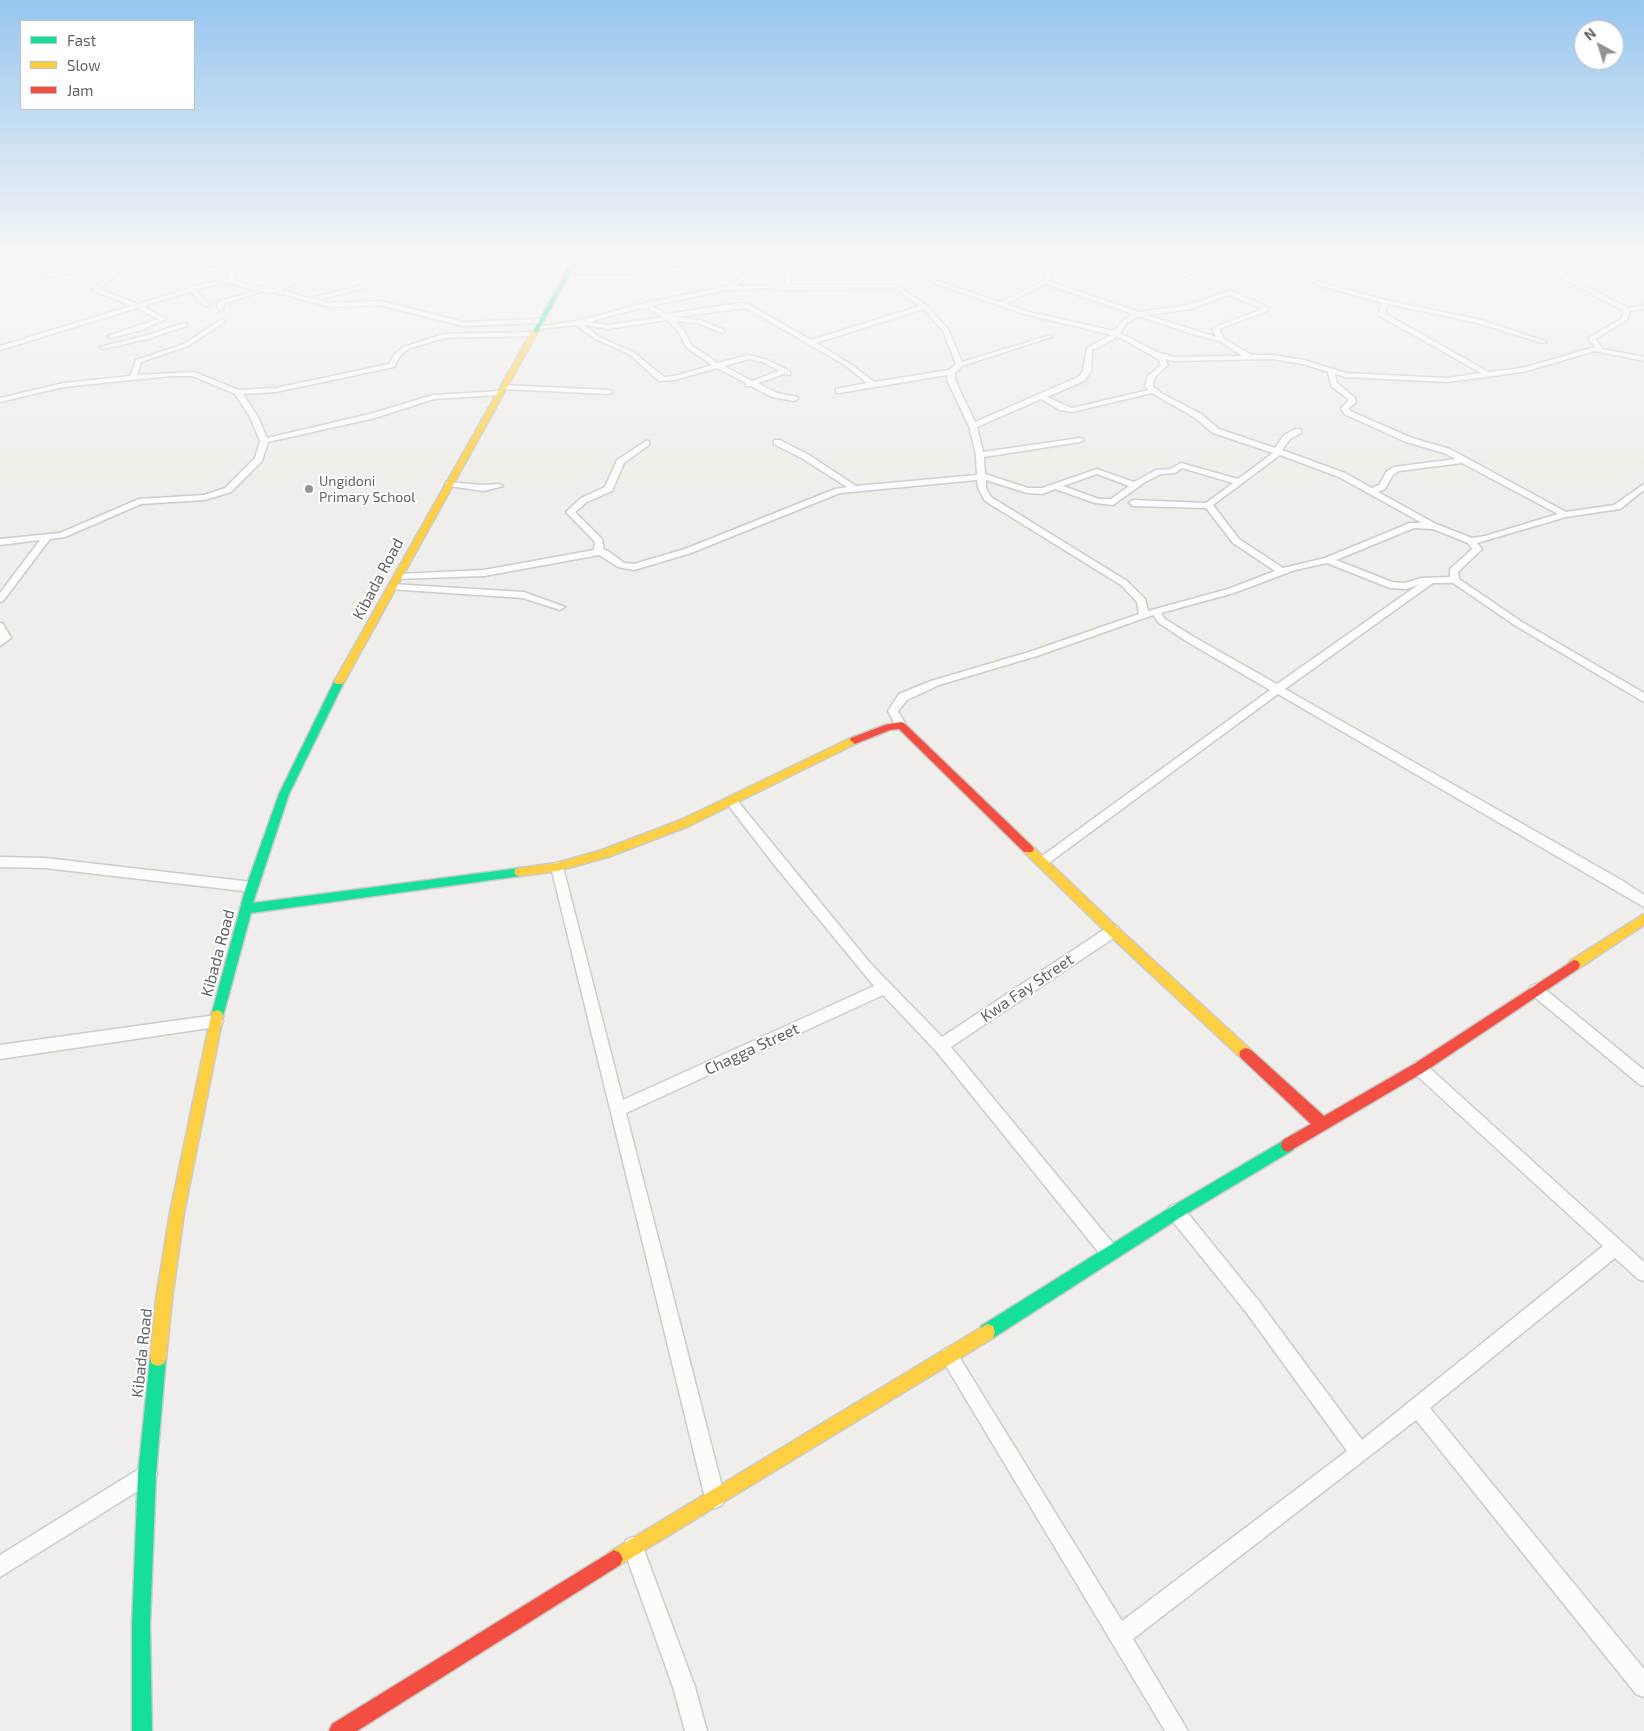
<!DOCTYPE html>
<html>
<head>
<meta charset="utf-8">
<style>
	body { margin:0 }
	#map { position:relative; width:1644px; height:1731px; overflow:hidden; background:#efeeea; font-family:"Exo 2",sans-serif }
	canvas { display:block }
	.legend { position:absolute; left:20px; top:20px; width:175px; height:90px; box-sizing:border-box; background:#fff; border:1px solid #bfc1c3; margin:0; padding:6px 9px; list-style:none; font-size:15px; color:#5f6368 }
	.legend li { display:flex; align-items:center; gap:10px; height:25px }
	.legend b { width:25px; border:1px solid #bfc1c3 }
	.north { position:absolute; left:1574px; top:20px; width:50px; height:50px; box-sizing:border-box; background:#fff; border:1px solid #bfc1c3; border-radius:50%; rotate:320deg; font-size:14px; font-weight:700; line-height:20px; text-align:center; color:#5f6368 }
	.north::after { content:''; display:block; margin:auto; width:18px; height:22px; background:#919496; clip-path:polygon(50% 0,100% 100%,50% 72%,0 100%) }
</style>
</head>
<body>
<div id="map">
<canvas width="1644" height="1731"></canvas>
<ul class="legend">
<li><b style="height:6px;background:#16e098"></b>Fast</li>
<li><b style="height:6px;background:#ffcf43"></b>Slow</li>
<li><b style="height:6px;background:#f24e42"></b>Jam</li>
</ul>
<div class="north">N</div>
</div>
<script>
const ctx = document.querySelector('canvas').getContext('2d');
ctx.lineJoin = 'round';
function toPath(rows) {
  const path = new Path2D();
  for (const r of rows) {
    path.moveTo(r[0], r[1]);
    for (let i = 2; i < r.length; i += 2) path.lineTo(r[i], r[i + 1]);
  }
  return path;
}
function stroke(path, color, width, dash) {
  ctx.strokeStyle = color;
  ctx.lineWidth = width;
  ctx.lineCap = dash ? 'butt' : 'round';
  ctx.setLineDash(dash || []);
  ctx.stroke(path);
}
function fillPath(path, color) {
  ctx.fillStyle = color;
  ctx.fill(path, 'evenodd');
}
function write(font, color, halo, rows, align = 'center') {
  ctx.font = font + ' "Exo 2",sans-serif';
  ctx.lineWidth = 4;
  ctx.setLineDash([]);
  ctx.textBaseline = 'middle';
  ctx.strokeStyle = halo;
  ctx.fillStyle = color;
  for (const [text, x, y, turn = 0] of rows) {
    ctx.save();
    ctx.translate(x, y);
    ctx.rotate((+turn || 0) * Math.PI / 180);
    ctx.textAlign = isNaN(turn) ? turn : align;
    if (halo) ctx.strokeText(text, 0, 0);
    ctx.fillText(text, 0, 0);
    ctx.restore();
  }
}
const street = toPath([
	[15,258,26,258,0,265,0,261,15,258],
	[88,258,94,258,86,271,43,278,40,276,82,269,88,258],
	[130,258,136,258,99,289,138,304,206,283,229,280,227,269,173,275,170,273,227,265,226,258,232,258,236,280,246,284,274,289,333,258,340,258,281,290,314,299,315,297,362,285,364,288,318,300,330,303,380,301,463,322,541,319,544,321,541,323,463,326,380,305,330,307,286,295,264,291,225,303,223,310,219,310,217,304,221,301,258,290,242,287,232,283,209,286,195,290,209,304,209,306,205,306,190,292,143,306,166,319,141,330,111,338,108,336,158,319,137,308,0,350,0,346,131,306,92,290,130,258],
	[398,258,407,258,389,264,386,262,398,258],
	[466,258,474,258,459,265,454,264,466,258],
	[778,258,784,258,791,271,791,285,897,285,927,306,948,329,962,362,1051,335,1051,337,962,366,955,373,955,380,975,422,1078,377,1083,371,1087,348,1111,335,1021,313,934,283,891,263,891,261,895,261,938,281,1000,302,1043,281,1053,262,1060,258,1067,258,1057,264,1048,281,1139,312,1189,305,1229,291,1238,293,1269,308,1267,311,1219,329,1224,339,1252,355,1272,355,1304,360,1346,373,1447,378,1481,373,1378,315,1382,303,1322,286,1254,258,1262,258,1326,284,1386,300,1481,320,1547,342,1542,343,1478,323,1388,304,1384,313,1489,372,1522,368,1595,347,1589,340,1589,338,1622,318,1624,311,1535,264,1533,258,1542,258,1538,260,1539,262,1557,271,1586,266,1586,268,1562,274,1628,308,1644,305,1644,309,1630,311,1627,320,1595,339,1603,349,1644,357,1644,361,1595,351,1523,372,1447,382,1345,377,1335,374,1337,383,1355,398,1356,402,1349,408,1350,411,1412,438,1450,449,1566,512,1614,505,1644,484,1644,490,1620,509,1566,517,1477,543,1482,549,1458,572,1459,579,1522,622,1644,693,1644,702,1516,626,1453,583,1433,583,1285,689,1623,881,1644,895,1644,907,1278,694,1046,865,1038,865,1036,862,1038,859,1270,690,1186,641,1159,623,1153,615,1037,656,939,685,907,700,898,711,906,725,905,728,897,728,888,711,899,694,931,681,1029,652,1139,614,1137,602,1121,585,985,501,978,488,977,480,840,493,691,553,634,570,618,567,599,555,484,576,395,579,395,575,398,574,484,570,594,550,595,542,566,512,581,498,605,487,617,460,646,441,649,441,649,445,624,463,612,491,587,502,575,512,602,539,604,550,608,551,624,563,634,564,685,549,835,489,847,487,803,459,774,444,774,440,780,440,809,455,856,486,977,475,976,455,969,426,947,380,947,375,839,393,836,393,836,389,867,383,845,365,746,308,674,317,700,320,724,330,724,332,722,333,697,323,675,321,684,330,691,345,718,363,749,355,767,360,790,371,790,375,784,374,758,383,777,393,797,397,798,399,794,401,772,397,751,386,746,386,746,383,717,368,675,380,659,381,629,354,595,339,576,325,539,329,536,327,577,321,645,303,728,286,740,277,725,269,612,274,570,273,568,270,612,270,726,265,747,277,736,286,785,285,785,271,778,258],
	[1045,284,1133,314,1123,321,1114,331,1025,311,1006,304,1045,284],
	[766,288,788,290,894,288,920,306,811,340,748,304,741,303,667,314,651,306,726,290,766,288],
	[1229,295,1262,309,1215,327,1212,330,1216,337,1147,315,1190,309,1229,295],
	[644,307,663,317,608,325,589,322,644,307],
	[924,309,943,331,956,364,949,370,874,382,849,363,816,343,924,309],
	[1139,316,1192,334,1220,341,1242,356,1174,357,1157,352,1120,333,1127,323,1139,316],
	[667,320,678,331,686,347,712,365,675,376,664,377,633,352,599,337,584,325,608,329,667,320],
	[1117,336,1158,359,1161,365,1148,376,1145,386,1149,390,1072,408,1047,397,1084,381,1091,371,1092,350,1114,339,1117,336],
	[749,359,763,362,779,371,752,381,724,366,749,359],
	[1165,359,1173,361,1272,359,1303,364,1328,372,1331,386,1348,399,1348,401,1341,408,1344,414,1406,442,1444,453,1456,459,1394,467,1387,471,1379,485,1372,488,1345,473,1282,450,1290,439,1301,433,1301,429,1295,429,1284,435,1275,448,1219,429,1201,414,1161,393,1153,386,1155,377,1168,365,1165,359],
	[1152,393,1195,418,1213,433,1273,453,1238,479,1181,463,1170,469,1156,470,1134,482,1097,469,1042,488,1028,488,985,474,984,457,1080,442,1084,440,1080,438,983,452,977,427,1041,399,1060,410,1072,412,1152,393],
	[1280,455,1339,477,1422,523,1410,523,1325,558,1283,568,1239,539,1213,505,1280,455],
	[1462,463,1558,514,1485,536,1472,538,1436,524,1378,492,1385,489,1393,475,1399,471,1462,463],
	[1182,468,1233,483,1206,503,1133,500,1129,503,1133,506,1206,508,1233,543,1275,571,1228,589,1148,611,1145,599,1127,581,991,497,986,488,986,480,1027,493,1043,494,1055,489,1095,503,1113,505,1145,482,1161,474,1175,473,1182,468],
	[1097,474,1129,486,1111,499,1099,499,1063,486,1097,474],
	[1414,528,1433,529,1468,543,1472,549,1450,569,1450,577,1421,578,1405,583,1392,582,1336,560,1414,528],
	[1327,563,1390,588,1406,589,1418,585,1277,684,1194,637,1165,619,1161,613,1234,593,1295,570,1327,563],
	[1148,258,1155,258,1197,279,1192,280,1148,258],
	[1432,258,1442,258,1475,267,1472,269,1432,258],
	[1640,258,1644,258,1644,260,1641,259,1640,258],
	[222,319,225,321,224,322,188,346,141,362,137,375,194,372,239,390,276,388,389,364,395,354,404,347,443,334,534,332,537,334,534,336,444,338,408,349,400,356,394,367,276,392,243,394,258,417,267,438,370,414,433,395,500,391,504,393,500,395,434,399,375,418,268,442,262,461,231,492,205,500,141,504,65,537,50,539,3,601,0,602,0,593,40,540,0,545,0,539,60,533,139,499,204,495,225,488,255,458,260,441,250,417,235,394,193,376,171,376,64,387,0,402,0,398,64,383,130,376,136,360,184,344,222,319],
	[184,323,187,325,186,326,148,339,103,349,100,347,144,336,184,323],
	[504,385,609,390,613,392,609,394,501,389,501,385,504,385],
	[446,482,484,485,499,484,503,486,484,491,449,486,445,484,446,482],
	[392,584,524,592,565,607,560,610,523,598,389,589,389,585,392,584],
	[0,623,3,624,11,638,0,646,0,623],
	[732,798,736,799,870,963,942,1037,1108,927,1113,925,1118,927,1120,931,1118,935,951,1047,1116,1247,1118,1253,1116,1259,1110,1261,1104,1259,936,1051,883,995,626,1113,725,1498,722,1505,715,1508,708,1505,705,1498,551,867,553,864,557,862,561,864,563,867,623,1100,874,986,776,867,728,805,726,802,728,799,732,798],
	[0,857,45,858,252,882,257,883,258,887,257,891,252,892,45,868,0,867,0,857],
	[1536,984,1541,986,1644,1070,1644,1086,1639,1084,1531,994,1529,990,1531,986,1536,984],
	[216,1015,221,1016,223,1021,221,1026,216,1027,0,1059,0,1045,216,1015],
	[1419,1061,1424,1063,1644,1262,1644,1281,1638,1279,1615,1258,1430,1408,1644,1669,1644,1697,1636,1694,1416,1420,1133,1639,1188,1731,1165,1731,940,1356,943,1350,949,1347,955,1350,1122,1621,1347,1451,1246,1312,1170,1218,1168,1212,1170,1206,1176,1204,1182,1206,1258,1300,1362,1440,1603,1246,1414,1073,1412,1068,1414,1063,1419,1061],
	[147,1464,154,1467,157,1474,154,1481,0,1577,0,1555,147,1464],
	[633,1537,640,1540,643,1547,695,1687,707,1731,685,1731,673,1687,623,1547,626,1540,633,1537]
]);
const fast = toPath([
	[573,258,579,258,537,333,532,334,573,258],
	[339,679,344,682,289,794,253,903,520,868,524,869,526,872,524,875,520,876,251,913,223,1016,222,1020,217,1022,212,1020,211,1016,246,887,279,794,334,682,339,679],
	[1288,1138,1293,1140,1295,1145,1293,1150,1181,1217,993,1338,987,1340,981,1338,979,1332,981,1326,1171,1207,1288,1138],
	[158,1350,164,1352,166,1358,156,1474,150,1625,152,1731,132,1731,132,1625,138,1474,150,1358,152,1352,158,1350]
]);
const slow = toPath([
	[534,331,537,333,344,682,342,684,336,684,334,682,531,333,534,331],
	[855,736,860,740,859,742,689,826,608,857,557,871,520,876,516,875,514,872,516,869,520,868,557,863,602,850,681,820,855,736],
	[1028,845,1032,846,1117,927,1251,1050,1253,1054,1251,1058,1246,1060,1241,1058,1109,935,1024,852,1022,849,1024,846,1028,845],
	[1644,914,1644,925,1578,969,1574,970,1570,969,1568,965,1570,961,1644,914],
	[217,1010,222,1012,223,1016,184,1213,172,1299,166,1358,164,1364,158,1366,152,1364,150,1358,156,1299,170,1213,211,1016,212,1012,217,1010],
	[987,1324,993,1326,995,1332,993,1338,620,1565,614,1568,608,1565,605,1559,608,1553,987,1324]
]);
const jam = toPath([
	[901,722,904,723,1032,846,1034,849,1032,852,1024,852,899,729,890,730,855,744,850,740,851,738,885,725,901,722],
	[1574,960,1578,961,1580,965,1578,969,1424,1072,1288,1152,1283,1150,1281,1145,1283,1140,1311,1124,1241,1058,1239,1054,1241,1050,1246,1048,1251,1050,1324,1116,1414,1064,1574,960],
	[614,1550,620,1553,623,1559,620,1565,357,1731,329,1731,332,1724,614,1550]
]);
stroke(street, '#cbcccc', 3);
stroke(fast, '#cacacb', 3);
stroke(slow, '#cacacb', 3);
stroke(jam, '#cacacb', 3);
fillPath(street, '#fdfcfc');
fillPath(fast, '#16e098');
fillPath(slow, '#ffcf43');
fillPath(jam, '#f24e42');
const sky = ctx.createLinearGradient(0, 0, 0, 500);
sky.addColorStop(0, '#97c6ef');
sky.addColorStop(0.52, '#f8f7f6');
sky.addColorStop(1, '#f8f7f600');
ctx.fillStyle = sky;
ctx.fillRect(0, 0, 1644, 500);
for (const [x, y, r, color] of [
	[309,489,5,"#919496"]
]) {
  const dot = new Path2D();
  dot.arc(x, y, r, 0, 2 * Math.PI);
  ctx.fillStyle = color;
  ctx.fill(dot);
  stroke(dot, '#fff', 2);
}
write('14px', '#5f6368', '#fff', [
	["Ungidoni",319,481],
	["Primary School",319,497]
], 'left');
write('16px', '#5f6368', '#fff', [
	["Kibada Road",378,579,-62],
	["Kibada Road",218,953,-75],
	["Kwa Fay Street",1027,988,-34],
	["Chagga Street",752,1049,-25],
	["Kibada Road",142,1353,-84]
]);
</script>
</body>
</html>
